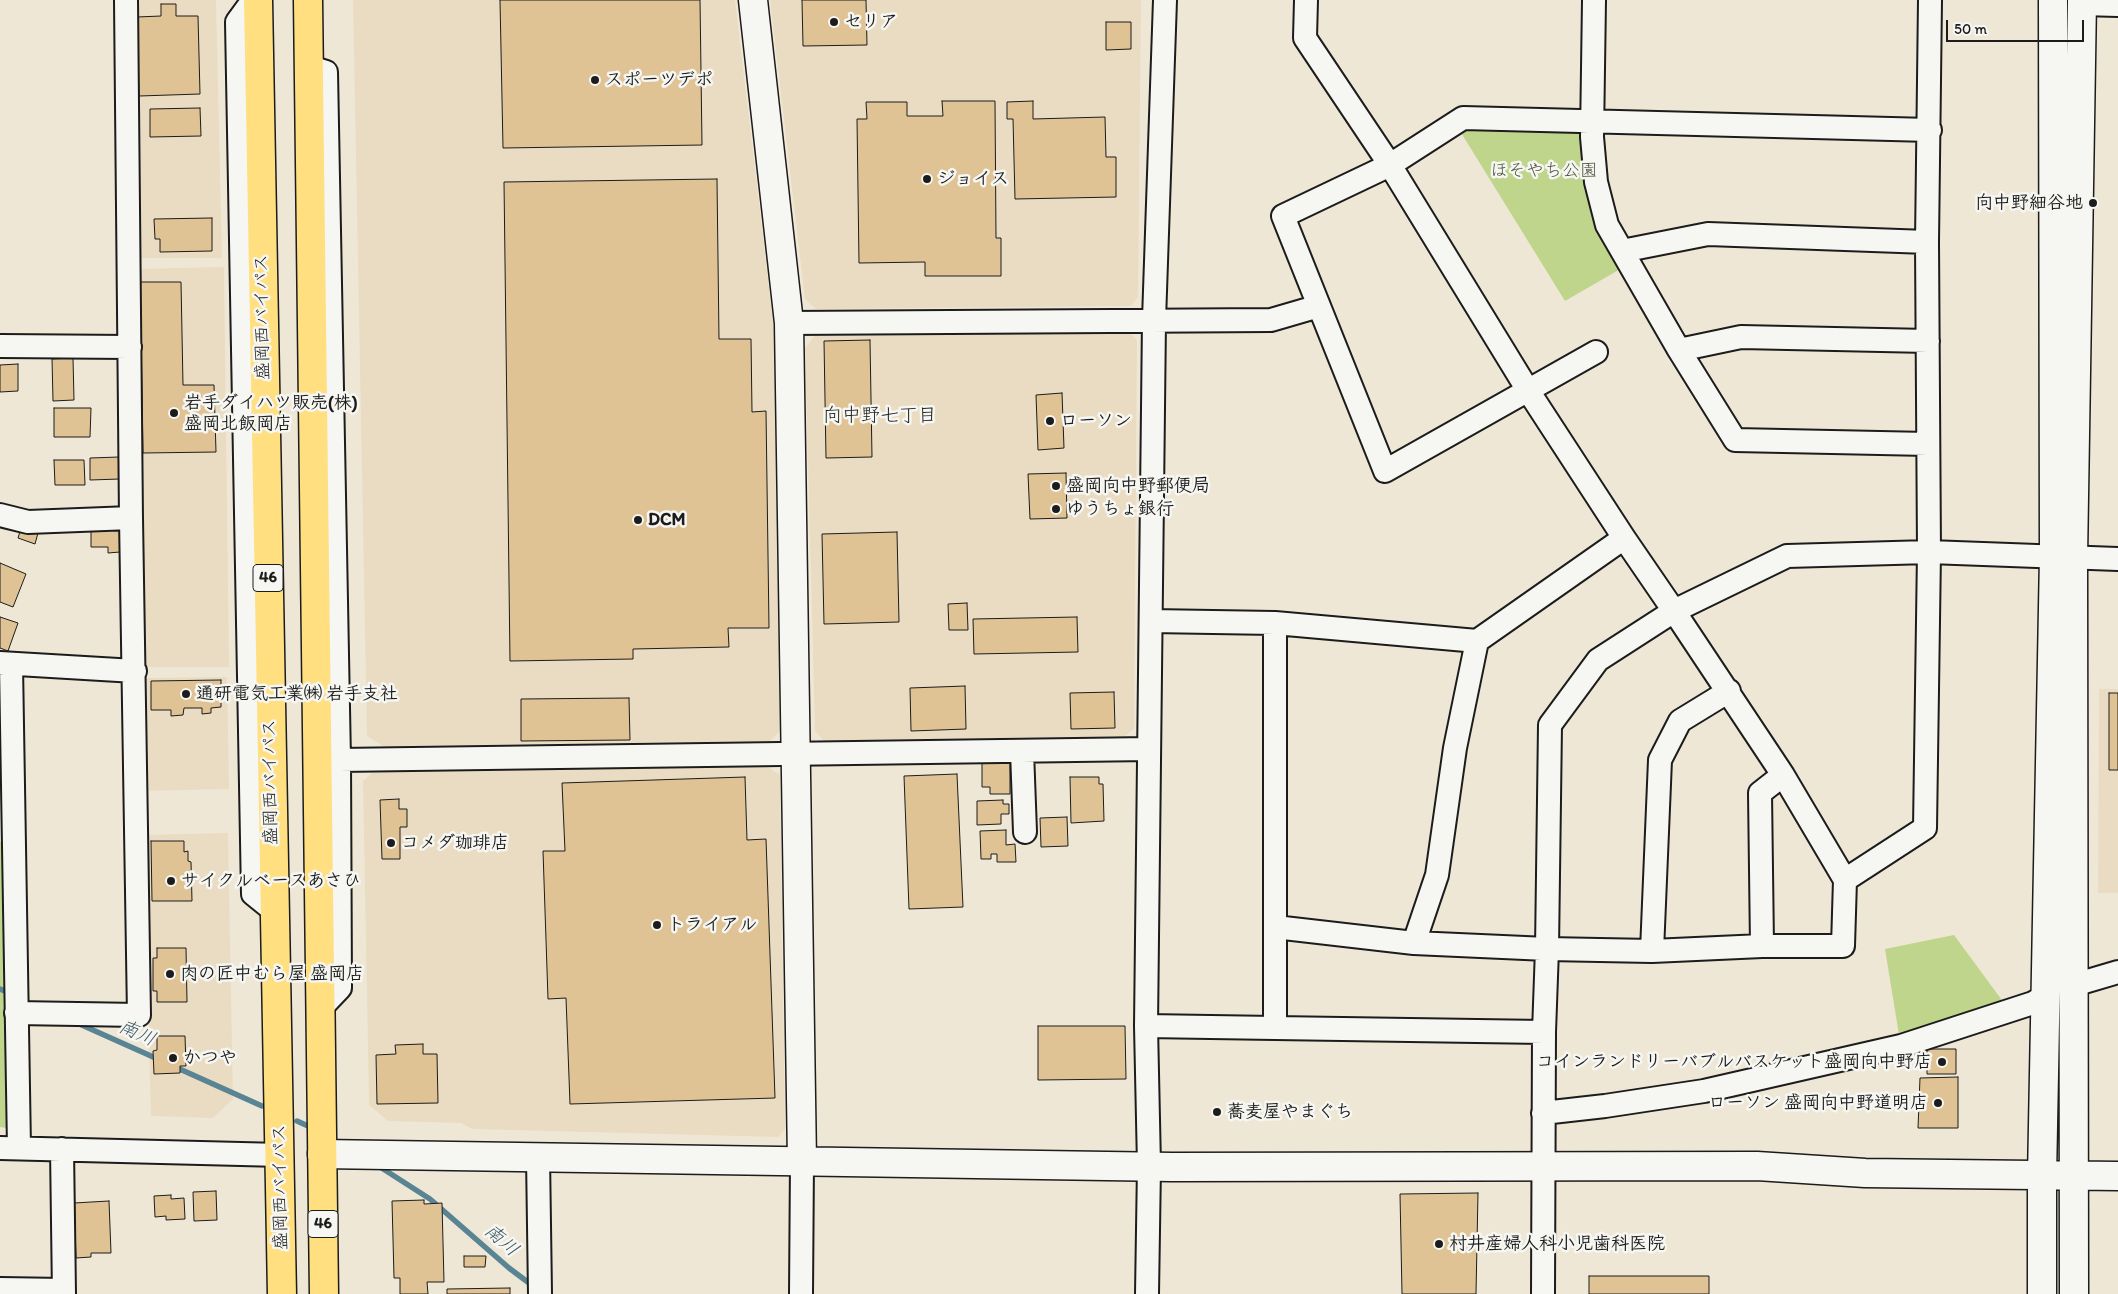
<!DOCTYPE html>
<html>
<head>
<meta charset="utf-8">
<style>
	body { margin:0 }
	#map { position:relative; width:2118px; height:1294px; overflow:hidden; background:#efe7d6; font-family:Itim,sans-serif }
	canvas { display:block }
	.scale { position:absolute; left:1946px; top:20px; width:138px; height:22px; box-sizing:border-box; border:2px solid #1c1c1c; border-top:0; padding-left:6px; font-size:15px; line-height:18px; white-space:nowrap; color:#1c1c1c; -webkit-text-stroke:4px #f6f6f2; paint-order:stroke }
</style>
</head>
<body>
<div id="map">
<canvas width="2118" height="1294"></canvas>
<div class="scale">50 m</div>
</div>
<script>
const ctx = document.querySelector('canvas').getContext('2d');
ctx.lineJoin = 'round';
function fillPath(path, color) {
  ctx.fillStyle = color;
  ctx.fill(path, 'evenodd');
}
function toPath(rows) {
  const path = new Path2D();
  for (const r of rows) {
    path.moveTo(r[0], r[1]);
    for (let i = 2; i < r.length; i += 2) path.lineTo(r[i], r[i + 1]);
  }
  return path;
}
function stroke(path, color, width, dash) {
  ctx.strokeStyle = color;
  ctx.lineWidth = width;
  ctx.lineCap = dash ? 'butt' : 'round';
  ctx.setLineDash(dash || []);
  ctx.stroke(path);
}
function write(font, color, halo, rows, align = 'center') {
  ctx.font = font + ' Itim,"Klee One",sans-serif';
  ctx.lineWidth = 5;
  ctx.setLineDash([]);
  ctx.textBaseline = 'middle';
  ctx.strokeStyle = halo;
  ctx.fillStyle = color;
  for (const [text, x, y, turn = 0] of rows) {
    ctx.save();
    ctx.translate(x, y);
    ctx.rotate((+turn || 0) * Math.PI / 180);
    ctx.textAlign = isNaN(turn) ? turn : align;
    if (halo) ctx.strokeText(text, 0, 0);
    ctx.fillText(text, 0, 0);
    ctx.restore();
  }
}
fillPath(toPath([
	[133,0,216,0,222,258,139,258],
	[353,0,735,0,774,330,780,731,770,741,383,746,367,736],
	[770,0,1141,0,1138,297,1131,306,816,309,805,299],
	[224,267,229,667,142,667,134,269],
	[1127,329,1137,340,1134,729,1125,736,824,741,815,731,805,348,816,334],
	[227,677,229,789,142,791,141,678],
	[2099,689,2118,689,2118,893,2098,893],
	[768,767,780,775,785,1129,778,1137,472,1129,461,1123,388,1121,369,1105,363,781,374,771],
	[228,833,233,1099,213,1118,151,1116,143,835]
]), '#eadcc2');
fillPath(toPath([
	[1592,120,1592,137,1629,264,1565,301,1455,123],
	[0,842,6,842,11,1122,6,1128,0,1127],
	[1954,935,2007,1007,1900,1041,1885,949]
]), '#bed58b');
stroke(toPath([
	[0,989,12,994],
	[75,1022,160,1060],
	[173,1066,262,1106],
	[297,1121,308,1126],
	[377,1165,430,1199,509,1268,533,1286]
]), '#598493', 5.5);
const building = toPath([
	[500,0,700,0,702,145,503,148,500,0],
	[802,0,866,0,867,45,803,46,802,0],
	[161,4,176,4,176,16,198,16,200,94,139,96,137,17,161,16,161,4],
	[1106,22,1131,22,1131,49,1106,50,1106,22],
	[942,101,995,101,996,238,1001,238,1001,276,925,276,925,262,859,263,857,119,867,119,866,102,907,102,907,116,943,116,942,101],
	[1033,101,1033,119,1105,117,1106,157,1116,157,1116,197,1015,199,1013,119,1007,119,1007,102,1033,101],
	[200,108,201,136,150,137,150,109,200,108],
	[717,179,719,339,751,339,752,412,766,411,769,628,728,628,729,647,633,649,633,659,510,661,504,182,717,179],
	[212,218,212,251,160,252,160,239,155,239,154,219,212,218],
	[140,282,181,282,183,385,214,385,216,452,143,453,140,282],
	[870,340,872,457,826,458,824,341,870,340],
	[73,358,74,400,53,401,52,359,73,358],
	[18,364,18,391,0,392,0,365,18,364],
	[1062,393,1064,448,1038,450,1036,395,1062,393],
	[54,408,91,408,90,437,54,437,54,408],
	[119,457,120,479,90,480,90,458,119,457],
	[54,460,84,460,85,485,55,485,54,460],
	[1066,473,1067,518,1030,519,1028,474,1066,473],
	[21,528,38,533,35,544,18,538,21,528],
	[91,530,120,530,120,552,108,553,108,547,91,547,91,530],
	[897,532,899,622,824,624,822,534,897,532],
	[0,563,26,574,13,607,0,602,0,563],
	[967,603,968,630,949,630,948,604,967,603],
	[0,617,18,623,8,651,0,648,0,617],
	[1077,617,1078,652,974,654,973,619,1077,617],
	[221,680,221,707,211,708,211,713,202,714,202,708,184,708,183,715,171,716,171,710,151,710,151,681,221,680],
	[965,686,966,729,911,731,910,688,965,686],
	[1114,692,1115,728,1071,729,1070,693,1114,692],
	[2109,693,2118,693,2118,770,2109,770,2109,693],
	[629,698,630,740,521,741,521,699,629,698],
	[982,763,1010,763,1010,794,990,794,990,787,982,787,982,763],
	[957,774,963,907,909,909,904,776,957,774],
	[745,777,747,840,766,839,775,1098,570,1104,566,998,548,999,543,851,565,851,562,783,745,777],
	[1070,777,1099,777,1099,784,1103,784,1104,821,1071,823,1070,777],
	[399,799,399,809,407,809,407,827,400,827,400,859,382,859,380,800,399,799],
	[1003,800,1003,804,1009,804,1009,814,1001,814,1001,824,977,825,977,801,1003,800],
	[1067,817,1068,846,1041,847,1040,818,1067,817],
	[1006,830,1006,845,1015,844,1016,862,997,862,997,854,991,854,991,859,981,859,980,831,1006,830],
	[151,841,184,841,184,852,188,851,188,861,191,862,192,901,152,901,151,841],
	[157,948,186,948,187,1002,157,1002,157,991,153,991,153,958,157,958,157,948],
	[1038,1026,1125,1026,1126,1079,1038,1080,1038,1026],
	[157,1036,185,1036,186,1066,180,1066,180,1073,154,1074,153,1051,157,1050,157,1036],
	[423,1044,423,1054,437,1054,438,1103,377,1104,376,1055,396,1054,395,1045,423,1044],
	[1927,1049,1956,1049,1956,1074,1927,1074,1927,1049],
	[1958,1077,1958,1128,1918,1128,1920,1078,1958,1077],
	[216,1191,217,1220,194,1221,193,1192,216,1191],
	[1478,1193,1476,1294,1402,1294,1400,1194,1478,1193],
	[171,1195,171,1199,184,1198,185,1219,166,1220,166,1216,155,1217,154,1196,171,1195],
	[424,1200,424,1204,442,1203,444,1282,427,1282,428,1294,400,1294,400,1278,394,1278,392,1201,424,1200],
	[109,1201,111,1253,91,1253,91,1257,76,1258,74,1203,109,1201],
	[464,1256,486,1256,485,1267,464,1267,464,1256],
	[1589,1276,1709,1276,1709,1294,1589,1294,1589,1276],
	[510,1288,510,1294,447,1294,447,1289,510,1288]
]);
fillPath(building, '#e0c394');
stroke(building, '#1c1c1c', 1);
const minor = toPath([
	[253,0,237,22,253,894,274,911],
	[1594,0,1592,137,1596,182,1607,225,1622,251,1708,234,1927,242],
	[2082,4,2118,5],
	[307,66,326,72,339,760,340,988,320,1009],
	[1622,251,1679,350,1741,337,1928,341],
	[789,323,1271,320,1319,306],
	[0,346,130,347],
	[1679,350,1735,440,1928,444],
	[1596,352,1385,471,1283,216,1390,165,1463,118,1930,130],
	[0,515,28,522,131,518],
	[1624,538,1674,611,1787,556,1929,552,2118,559],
	[1151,621,1275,623,1477,641,1624,538,1529,392,1390,165,1305,38,1306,0],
	[0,663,135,671],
	[11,665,19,1148],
	[1022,751,1025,832],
	[339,760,1149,749],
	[1845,880,1925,828,1929,552,1927,242,1930,0],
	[1275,927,1414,943,1547,949,1652,951,1762,946,1843,946,1845,880,1783,775,1674,611,1598,660,1550,725,1547,949,1544,1032],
	[1414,943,1437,875,1455,748,1477,641],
	[1762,946,1760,793,1783,775],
	[1652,951,1660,760,1680,721,1729,691],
	[2074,985,2118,972],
	[16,1013,139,1015,131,518,126,0],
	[1146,1026,1275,1028,1275,623],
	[1275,1028,1544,1032,1543,1294],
	[1543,1113,1605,1106,1704,1091,1901,1046,2033,1003,2045,996],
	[0,1148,281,1155],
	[62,1149,64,1294],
	[538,1156,540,1294],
	[0,1289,64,1290],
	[801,1294,802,1161],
	[1147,1294,1149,1166,1146,1026,1154,320,1165,0]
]);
const tertiary = toPath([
	[753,0,789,323,802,1161],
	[322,1154,1172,1167,1757,1166,1865,1173,2118,1176],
	[2042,1294,2042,1177,2054,556,2053,0],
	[2074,1294,2073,558,2082,0]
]);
const trunk = toPath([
	[258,0,282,1294],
	[308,0,324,1294]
]);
stroke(minor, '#1c1c1c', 26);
stroke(tertiary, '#1c1c1c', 31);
stroke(trunk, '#1c1c1c', 31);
stroke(minor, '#f6f6f2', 22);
stroke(tertiary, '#f6f6f2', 28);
stroke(trunk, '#ffdf80', 28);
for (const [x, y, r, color] of [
	[834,22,5,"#1c1c1c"],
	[595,80,5,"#1c1c1c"],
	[927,179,5,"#1c1c1c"],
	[2093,203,5,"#1c1c1c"],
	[174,413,5,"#1c1c1c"],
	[1050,421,5,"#1c1c1c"],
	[1056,486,5,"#1c1c1c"],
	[1056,509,5,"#1c1c1c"],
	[638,520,5,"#1c1c1c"],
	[186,694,5,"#1c1c1c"],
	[391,843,5,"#1c1c1c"],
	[171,881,5,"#1c1c1c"],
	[657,925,5,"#1c1c1c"],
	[170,974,5,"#1c1c1c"],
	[173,1058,5,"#1c1c1c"],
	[1942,1062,5,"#1c1c1c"],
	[1938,1103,5,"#1c1c1c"],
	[1217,1112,5,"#1c1c1c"],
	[1439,1244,5,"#1c1c1c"]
]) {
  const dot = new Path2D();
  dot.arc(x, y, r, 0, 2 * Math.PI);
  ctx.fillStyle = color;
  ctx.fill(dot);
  stroke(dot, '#f6f6f2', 2);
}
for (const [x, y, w] of [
	[268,578,30],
	[323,1224,30]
]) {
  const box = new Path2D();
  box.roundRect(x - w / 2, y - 13.5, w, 27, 4);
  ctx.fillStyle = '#f6f6f2';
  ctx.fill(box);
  stroke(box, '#1c1c1c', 1);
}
write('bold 16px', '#1c1c1c', null, [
	["46",268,578],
	["46",323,1224]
]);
write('bold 18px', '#1c1c1c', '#f6f6f2', [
	["セリア",844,22],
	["スポーツデポ",605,80],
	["ジョイス",937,179],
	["向中野細谷地",2083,203,"right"],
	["岩手ダイハツ販売(株)",184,403],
	["盛岡北飯岡店",184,424],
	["ローソン",1060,421],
	["盛岡向中野郵便局",1066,486],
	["ゆうちょ銀行",1066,509],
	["DCM",648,520],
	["通研電気工業㈱ 岩手支社",196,694],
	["コメダ珈琲店",401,843],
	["サイクルベースあさひ",181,881],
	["トライアル",667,925],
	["肉の匠中むら屋 盛岡店",180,974],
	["かつや",183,1058],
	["コインランドリーバブルバスケット盛岡向中野店",1932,1062,"right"],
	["ローソン 盛岡向中野道明店",1928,1103,"right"],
	["蕎麦屋やまぐち",1227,1112],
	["村井産婦人科小児歯科医院",1449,1244]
], 'left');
write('18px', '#4d543d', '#f6f6f2', [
	["ほそやち公園",1544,171]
]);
write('18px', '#1c1c1c', '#f6f6f2', [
	["盛岡西バイパス",263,317,-91],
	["盛岡西バイパス",271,782,-91],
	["盛岡西バイパス",281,1187,-91]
]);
write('19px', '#1c1c1c', '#f6f6f2', [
	["向中野七丁目",880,416]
]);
write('italic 19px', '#405962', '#f6f6f2', [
	["南川",137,1034,24],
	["南川",501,1241,41]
]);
</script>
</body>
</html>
